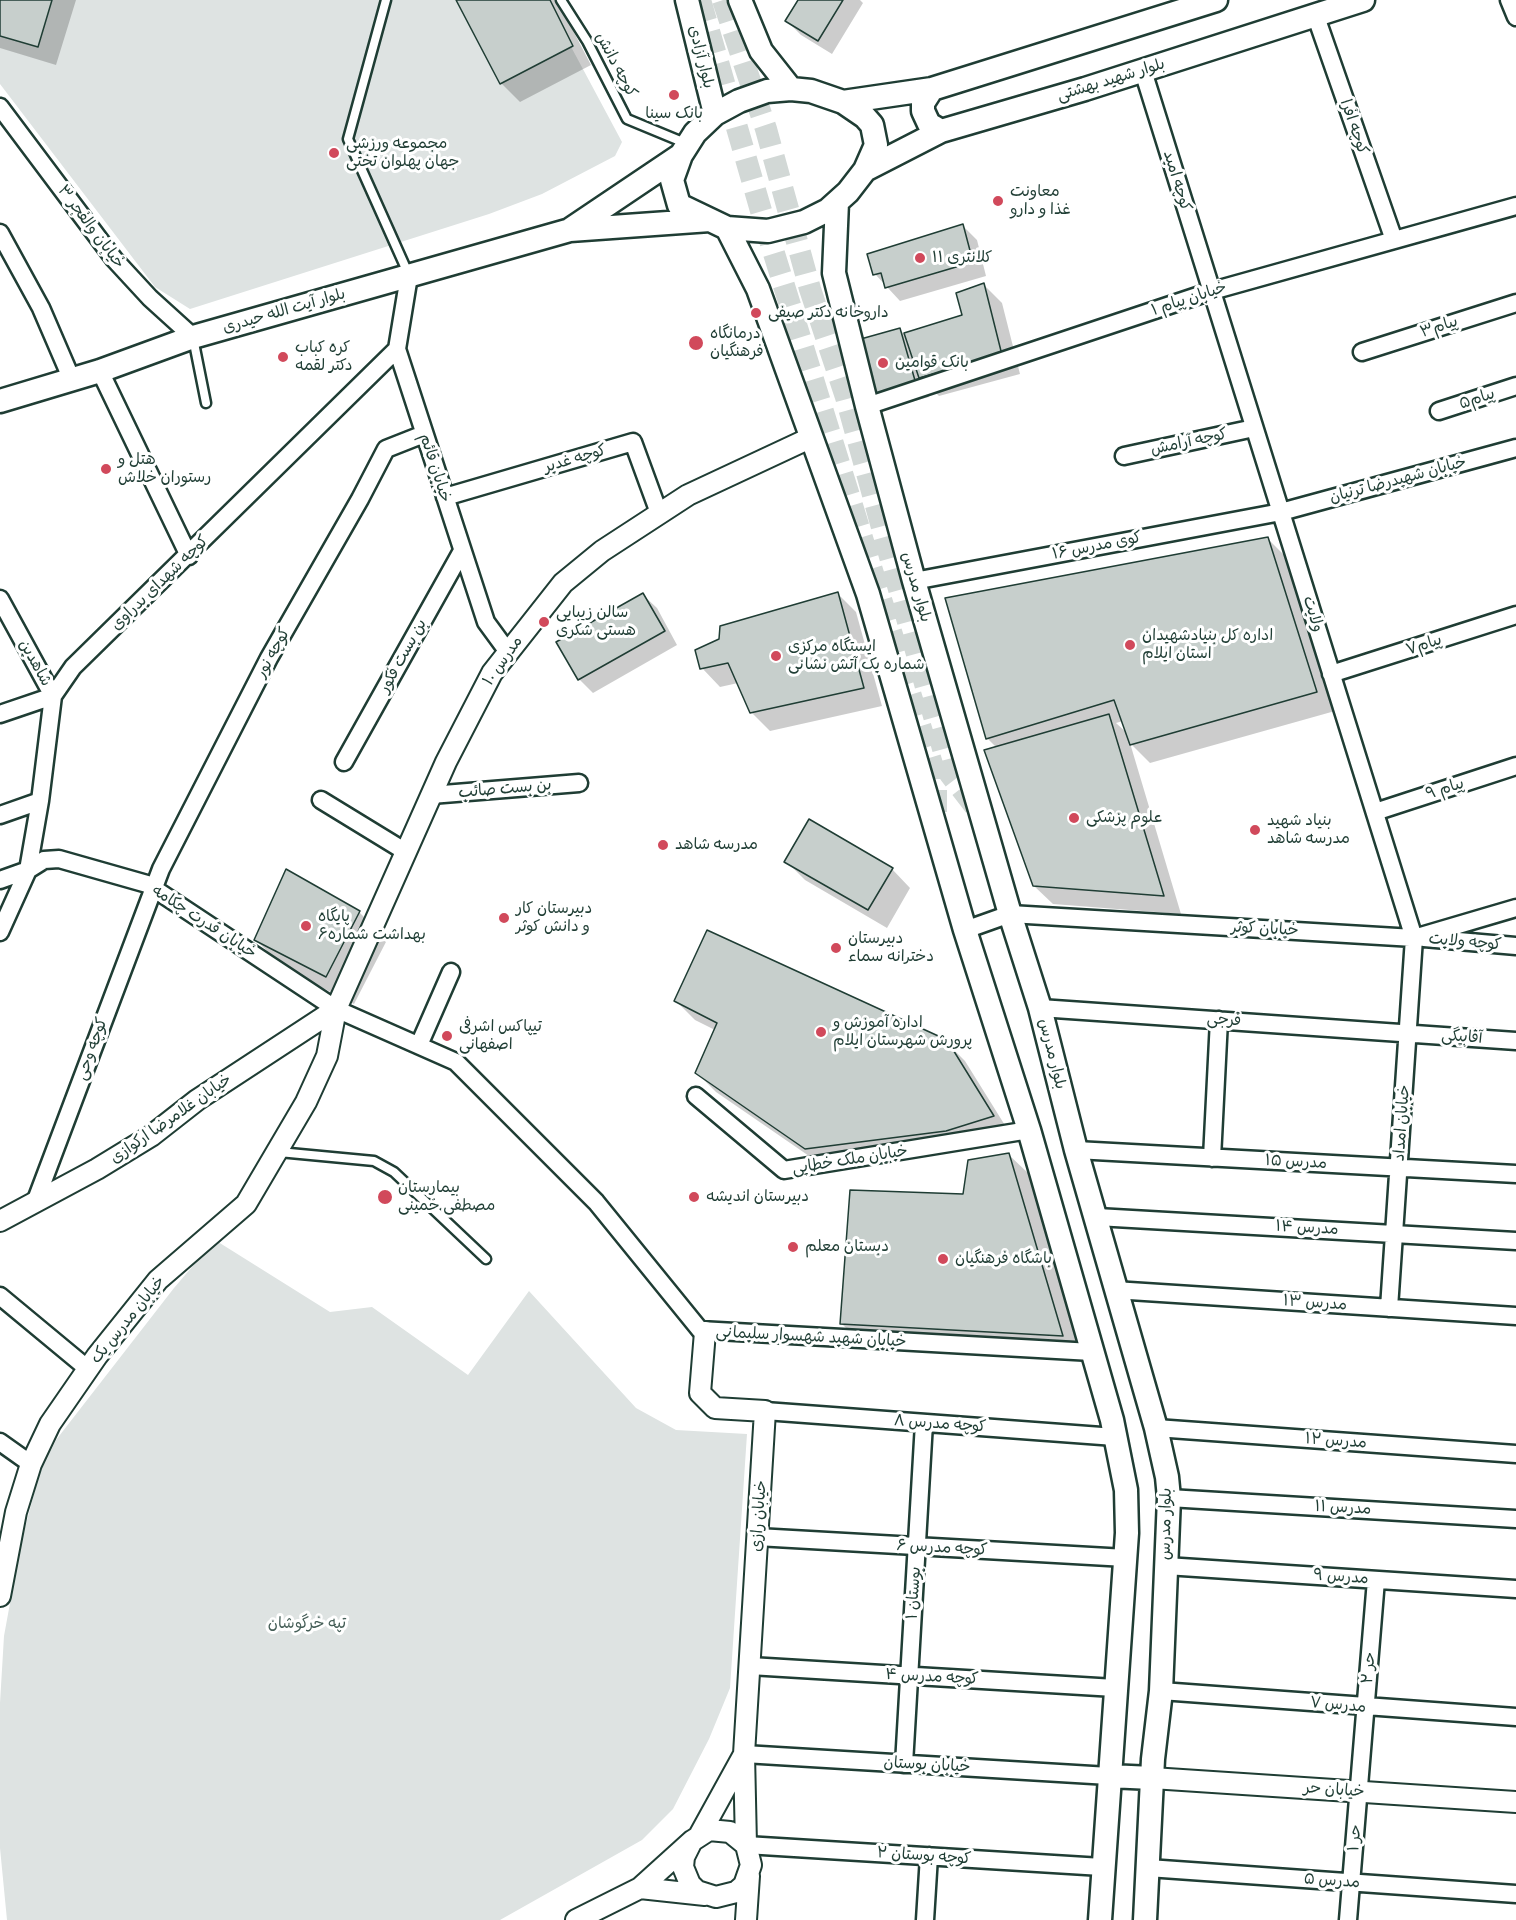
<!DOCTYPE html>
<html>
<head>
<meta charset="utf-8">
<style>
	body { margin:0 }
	canvas { display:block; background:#fff }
</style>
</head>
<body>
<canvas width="1516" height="1920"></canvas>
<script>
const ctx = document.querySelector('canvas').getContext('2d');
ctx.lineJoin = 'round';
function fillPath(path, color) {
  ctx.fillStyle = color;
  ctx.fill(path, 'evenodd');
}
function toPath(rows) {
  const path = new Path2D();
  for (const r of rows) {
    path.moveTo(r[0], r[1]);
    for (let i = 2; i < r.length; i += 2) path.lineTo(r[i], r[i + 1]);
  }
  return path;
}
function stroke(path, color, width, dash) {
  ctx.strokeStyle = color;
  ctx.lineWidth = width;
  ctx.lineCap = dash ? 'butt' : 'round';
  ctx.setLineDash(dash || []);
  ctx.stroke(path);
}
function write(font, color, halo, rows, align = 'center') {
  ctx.font = font + ' "Patrick Hand","Playpen Sans Arabic",sans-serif';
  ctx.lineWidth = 6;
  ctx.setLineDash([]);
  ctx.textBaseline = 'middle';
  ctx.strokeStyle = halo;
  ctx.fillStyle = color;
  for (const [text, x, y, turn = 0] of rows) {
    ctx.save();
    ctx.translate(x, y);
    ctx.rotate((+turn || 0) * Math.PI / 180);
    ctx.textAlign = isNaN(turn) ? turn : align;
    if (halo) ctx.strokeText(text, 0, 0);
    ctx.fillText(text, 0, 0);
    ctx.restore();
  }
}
fillPath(toPath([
	[0,0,546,0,622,142,615,156,542,194,489,214,190,309,155,287,0,84],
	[215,1240,330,1312,372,1307,468,1375,529,1291,636,1408,676,1430,747,1434,730,1688,709,1739,673,1809,642,1840,500,1920,7,1920,0,1848,0,1703,4,1636,21,1543,39,1475,56,1440,174,1288]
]), '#dee3e2');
fillPath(toPath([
	[0,0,76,0,56,65,0,48],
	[458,0,557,0,591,65,520,102,501,83],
	[800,0,860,0,863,3,832,54,801,35,787,21],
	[963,226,977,240,986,276,900,301,875,274],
	[984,285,1002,303,1020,374,939,396,924,381,929,397,882,410,868,396,900,330,905,335,964,316],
	[1267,538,1286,557,1335,711,1150,763,1130,743,1181,914,1053,904,1034,886,997,748,987,738],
	[1123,721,1128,734,1116,723],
	[837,593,856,612,882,706,770,731,751,712,738,683,720,687,702,668,721,640],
	[643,595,657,608,677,645,593,693,579,679],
	[786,861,892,869,910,888,887,928,805,880],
	[359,912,387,940,354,1004,284,968,256,940],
	[676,1001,946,1042,965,1061,1011,1135,966,1150,825,1167,716,1092,697,1073,715,1030,695,1020],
	[1009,1155,1028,1173,1081,1354,860,1342,841,1323,965,1195]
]), '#0003');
const building = toPath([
	[0,0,52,0,38,47,0,36,0,0],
	[456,0,550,0,573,46,500,84,456,0],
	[798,0,843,0,818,41,785,21,798,0],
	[963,224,973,262,885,288,881,273,873,275,867,254,963,224],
	[984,283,1002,355,919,378,904,333,962,315,956,293,984,283],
	[900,328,916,384,866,397,850,342,900,328],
	[1268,537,1317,692,1130,745,1114,700,986,739,945,598,1268,537],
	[838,592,864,688,750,713,728,663,700,669,695,650,719,639,720,626,838,592],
	[643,593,665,631,578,680,556,642,643,593],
	[1109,714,1164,896,1033,886,984,750,1109,714],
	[809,819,893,868,868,910,784,862,809,819],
	[286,869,360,911,326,977,254,940,286,869],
	[707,930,947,1040,994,1116,946,1131,805,1149,695,1073,717,1023,674,1001,707,930],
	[1009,1153,1063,1336,840,1324,850,1190,963,1194,968,1160,1009,1153]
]);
fillPath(building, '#c7cfcc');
stroke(building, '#1f3d34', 1.5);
stroke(toPath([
	[700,0,764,221,936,777,936,818],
	[723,0,766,129,810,289,846,397,950,774,981,814]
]), '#d2d8d6', 22, [22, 11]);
const service = toPath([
	[386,0,348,139,408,273],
	[561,0,587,41,627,119,685,143],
	[193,338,206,403],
	[279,1152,374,1161,394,1172,486,1259]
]);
const minor = toPath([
	[1509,0,1516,17],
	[1315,14,1394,240],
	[1143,71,1414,938,1389,1308],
	[0,107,114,259,150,298,193,337],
	[0,233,41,308,72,380],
	[409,276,397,349,486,622,508,652],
	[1362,352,1516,303],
	[100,371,189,556],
	[867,406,1212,291,1516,206],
	[1439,411,1516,386],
	[1124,456,1254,428],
	[445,497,633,442,659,513],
	[914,581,1281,512,1516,448],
	[0,599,53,696,0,714],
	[1331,674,1516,615],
	[344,762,462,551],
	[431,795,579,783],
	[321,800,406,852],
	[1375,812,1516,766],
	[0,815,40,801],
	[0,880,28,870,44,860,59,859,147,884,336,1009,456,1062,596,1202,700,1330,1092,1352],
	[965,930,1010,914,1414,938,1516,908],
	[0,932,28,870,40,801,53,696,73,667,397,349],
	[1424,938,1516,946],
	[1040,1008,1516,1041],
	[419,1045,451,972],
	[696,1096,784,1170,1029,1130],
	[1076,1150,1516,1174],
	[1212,1158,1219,1020],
	[36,1200,161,869,269,658,360,499,386,449,424,434],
	[1097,1217,1516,1241],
	[1114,1290,1516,1316],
	[0,1296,88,1369],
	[765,1411,1115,1437],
	[1156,1428,1516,1454],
	[0,1442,31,1464],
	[1169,1498,1516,1519],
	[757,1537,1126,1558],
	[1166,1566,1516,1589],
	[750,1666,1115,1688],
	[1161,1691,1516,1717],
	[744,1754,1109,1776],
	[904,1764,924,1423],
	[746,1845,1102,1867],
	[1148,1868,1516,1894],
	[925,1920,929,1856],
	[1348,1920,1376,1580]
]);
const tertiary = toPath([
	[0,1221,97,1169,151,1136,197,1100,336,1009],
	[705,1332,700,1393,715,1408,765,1411,744,1754,746,1845],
	[0,1596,16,1512,31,1464,50,1424,97,1356,158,1280,246,1204,306,1102,327,1056,336,1009,446,762,492,673,563,583,602,551,688,495,810,438],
	[1152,1778,1516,1802],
	[700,1834,743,1756],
	[640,1888,705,1895],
	[576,1920,640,1888,692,1841,709,1830,730,1832,746,1845,751,1865,744,1885,736,1892,716,1897,697,1891,690,1884,683,1867,684,1857,692,1841],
	[746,1920,749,1876]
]);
const secondary = toPath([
	[687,0,715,114],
	[740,0,761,51,791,89],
	[791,89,811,91,843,102,865,117,872,125,876,145,865,170,848,192,828,210,804,222,768,231,727,228,679,205,672,180,681,155,695,133,715,114,739,101,767,91,791,89],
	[932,89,923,103,923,111,929,124,941,131],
	[843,102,932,89,1216,0],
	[865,170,941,131,1085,89,1363,0],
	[837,202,834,273,867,406,914,581,1010,914,1040,1008,1076,1150,1156,1428,1167,1477,1169,1498,1161,1691,1153,1759,1145,1920],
	[727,228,758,289,868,594,965,930,1029,1130,1112,1420,1126,1490,1127,1533,1100,1920],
	[571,229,681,155],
	[0,401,100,371,193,337,570,230,710,220],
	[1109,1776,1152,1778]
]);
stroke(service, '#1f3d34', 13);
stroke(minor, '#1f3d34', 21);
stroke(tertiary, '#1f3d34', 24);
stroke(secondary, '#1f3d34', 27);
stroke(service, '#fff', 8);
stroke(minor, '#fff', 16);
stroke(tertiary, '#fff', 20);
stroke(secondary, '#fff', 22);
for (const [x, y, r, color] of [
	[674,95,6,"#d1495b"],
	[334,153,6,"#d1495b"],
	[998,201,6,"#d1495b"],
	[920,258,6,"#d1495b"],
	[756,313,6,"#d1495b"],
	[696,343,8,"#d1495b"],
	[283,357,6,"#d1495b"],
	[883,363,6,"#d1495b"],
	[106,469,6,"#d1495b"],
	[544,622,6,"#d1495b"],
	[1130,645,6,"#d1495b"],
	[776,656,6,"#d1495b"],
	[1074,818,6,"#d1495b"],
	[1255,830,6,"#d1495b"],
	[663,845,6,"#d1495b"],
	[504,918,6,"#d1495b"],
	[306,926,6,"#d1495b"],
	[836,948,6,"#d1495b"],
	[821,1032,6,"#d1495b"],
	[447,1036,6,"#d1495b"],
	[385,1197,8,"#d1495b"],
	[694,1197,6,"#d1495b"],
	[793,1247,6,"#d1495b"],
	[943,1259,6,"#d1495b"]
]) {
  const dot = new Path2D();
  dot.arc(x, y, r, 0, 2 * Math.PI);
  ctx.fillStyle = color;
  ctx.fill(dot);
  stroke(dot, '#fff', 2);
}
write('16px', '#1f3d34', '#fff', [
	["بلوار آزادی",701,57,76],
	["کوچه دانش",616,65,62],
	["بلوار شهید بهشتی",1111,80,-17],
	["کوچه افرا",1354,127,71],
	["کوچه امید",1177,181,73],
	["خیابان والفجر ۳",91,227,53],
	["خیابان پیام ۱",1189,299,-18],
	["بلوار آیت الله حیدری",284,311,-16],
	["پیام۳",1439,327,-18],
	["پیام۵",1477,399,-18],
	["کوچه آرامش",1189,442,-12],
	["کوچه غدیر",575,459,-16],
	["خیابان قائم",435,468,72],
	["خیابان شهیدرضا ترنیان",1398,480,-15],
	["کوی مدرس ۱۶",1097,546,-11],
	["کوچه شهدای بدراوی",160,583,-44],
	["بلوار مدرس",916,587,74],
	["ولایت",1313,614,73],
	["پیام۷",1424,645,-18],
	["کوچه نور",273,653,-61],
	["بن بست فکور",403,656,-61],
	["مدرس ۱۰",503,661,-55],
	["شاهدین",35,663,61],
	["بن بست صائب",505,789,-5],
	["پیام ۹",1445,789,-18],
	["خیابان قدرت چکامه",204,922,33],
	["خیابان کوثر",1265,929,3],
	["کوچه ولایت",1465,942,5],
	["فرجی",1224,1020,4],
	["آقابیگی",1462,1037,4],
	["کوچه وحی",92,1049,-70],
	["بلوار مدرس",1052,1054,76],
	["خیابان غلامرضا ارکوازی",171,1119,-35],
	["خیابان امداد",1402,1123,-86],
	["خیابان ملک خطایی",850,1160,-9],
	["مدرس ۱۵",1296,1162,3],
	["مدرس ۱۴",1307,1228,3],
	["مدرس ۱۳",1315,1303,4],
	["خیابان مدرس یک",128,1320,-51],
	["خیابان شهید شهسوار سلیمانی",811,1337,3],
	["کوچه مدرس ۸",940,1424,4],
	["مدرس ۱۲",1336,1441,4],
	["مدرس ۱۱",1343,1508,3],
	["خیابان رازی",759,1516,-86],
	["بلوار مدرس",1166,1524,-89],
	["کوچه مدرس ۶",942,1548,3],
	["مدرس ۹",1341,1577,4],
	["بوستان ۱",914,1593,-86],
	["حر ۲",1369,1668,-85],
	["کوچه مدرس ۴",932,1677,3],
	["مدرس ۷",1338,1705,5],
	["خیابان بوستان",927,1765,3],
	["خیابان حر",1334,1790,4],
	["حر ۱",1355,1838,-85],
	["کوچه بوستان ۲",924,1856,4],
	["مدرس ۵",1332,1881,4]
]);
write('16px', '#1f3d34', '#fff', [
	["بانک سینا",674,114,"center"],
	["مجموعه ورزشی",346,144],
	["جهان پهلوان تختی",346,162],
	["معاونت",1010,192],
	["غذا و دارو",1010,210],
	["کلانتری ۱۱",932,258],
	["داروخانه دکتر صیفی",768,313],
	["درمانگاه",710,334],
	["فرهنگیان",710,352],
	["کره کباب",295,348],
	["دکتر لقمه",295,366],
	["بانک قوامین",895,363],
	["هتل و",118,460],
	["رستوران خلاش",118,478],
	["سالن زیبایی",556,613],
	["هستی شکری",556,631],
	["اداره کل بنیادشهیدان",1142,636],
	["استان ایلام",1142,654],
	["ایستگاه مرکزی",788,647],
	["شماره یک آتش نشانی",788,665],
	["علوم پزشکی",1086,818],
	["بنیاد شهید",1267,821],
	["مدرسه شاهد",1267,839],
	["مدرسه شاهد",675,845],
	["دبیرستان کار",516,909],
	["و دانش کوثر",516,927],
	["پایگاه",318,917],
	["بهداشت شماره۶",318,935],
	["دبیرستان",848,939],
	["دخترانه سماء",848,957],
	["اداره آموزش و",833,1023],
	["پرورش شهرستان ایلام",833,1041],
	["تیپاکس اشرفی",459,1027],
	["اصفهانی",459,1045],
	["بیمارستان",398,1188],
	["مصطفی خمینی",398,1206],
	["دبیرستان اندیشه",706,1197],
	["دبستان معلم",805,1247],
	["باشگاه فرهنگیان",955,1259]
], 'left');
write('16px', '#455e57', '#fff', [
	["تپه خرگوشان",307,1624]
]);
</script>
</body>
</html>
